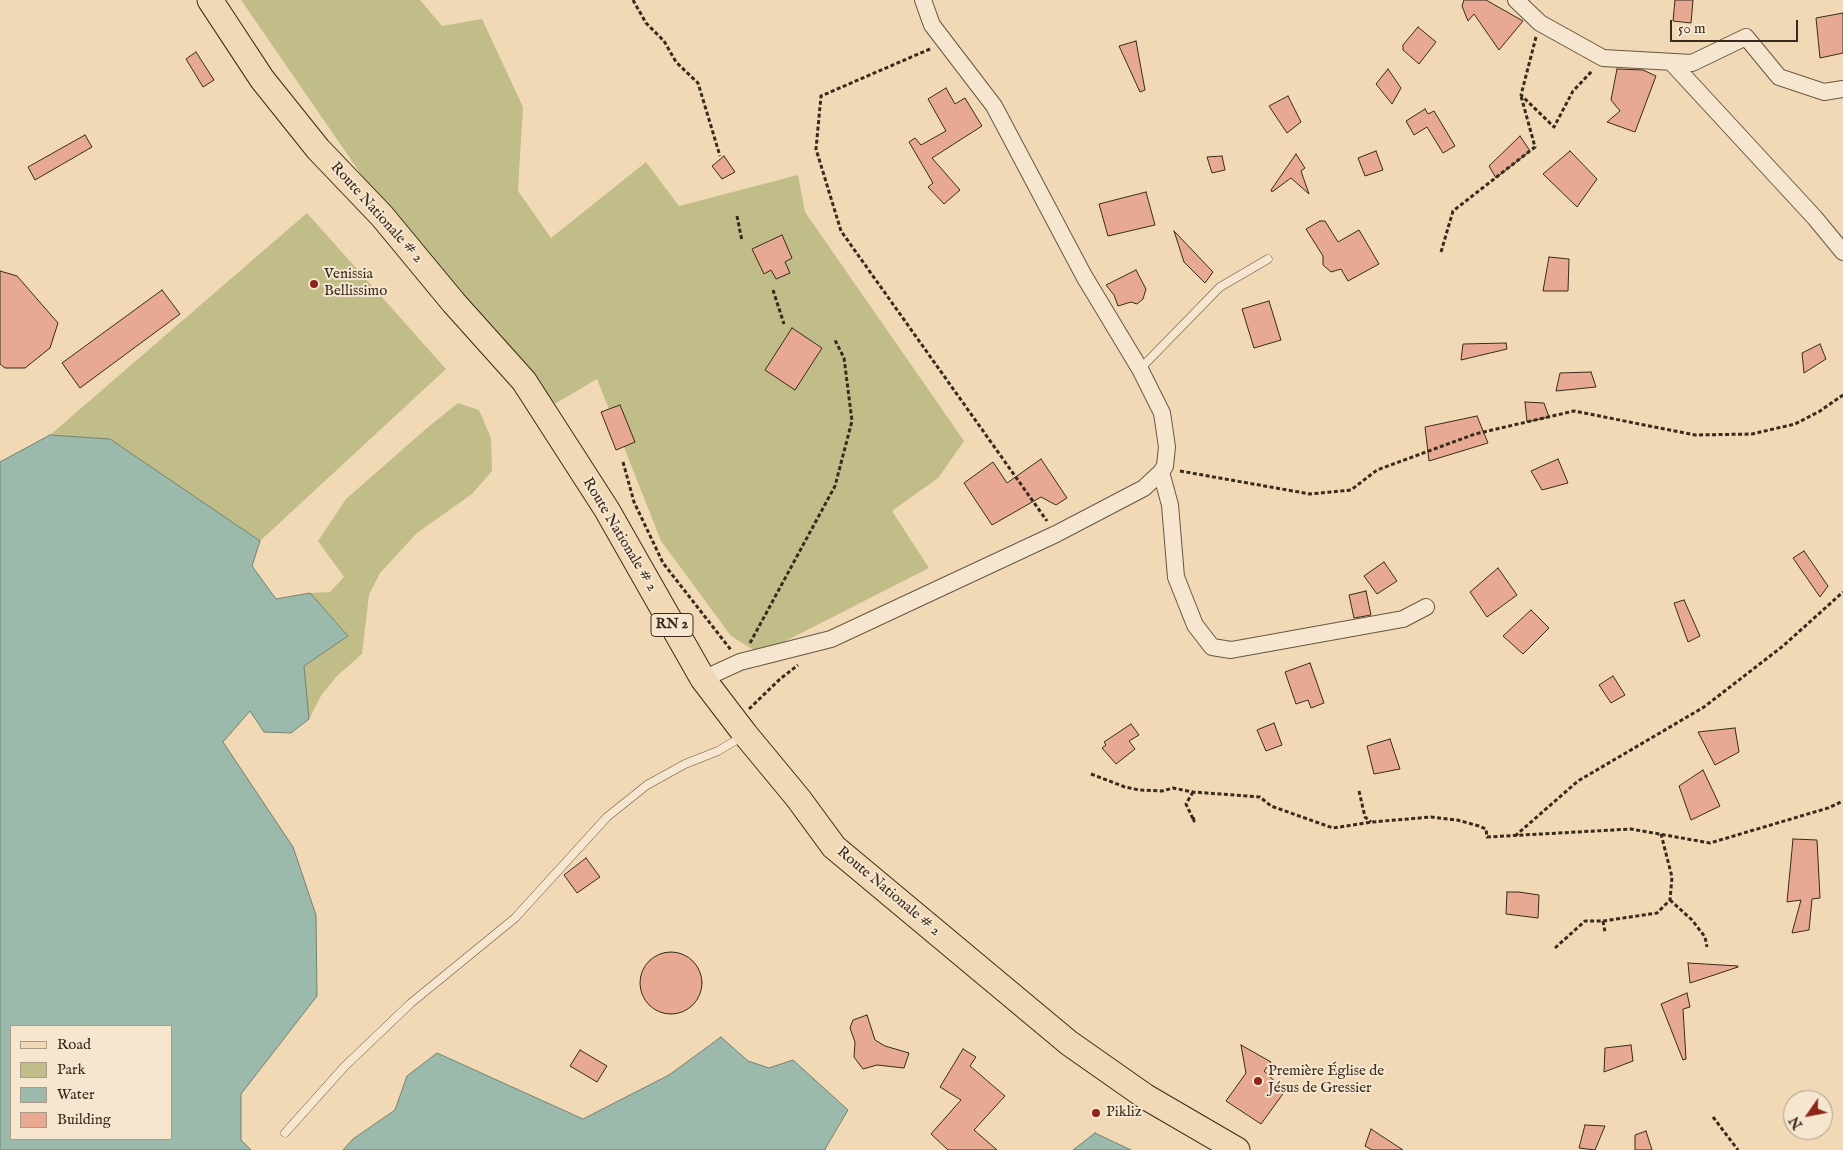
<!DOCTYPE html>
<html>
<head>
<meta charset="utf-8">
<style>
	body { margin:0 }
	#map { position:relative; width:1843px; height:1150px; overflow:hidden; background:#f1d9b6; font-family:"IM FELL English",serif }
	canvas { display:block }
	.legend { position:absolute; left:10px; top:1025px; width:162px; height:115px; box-sizing:border-box; background:#f6e6d0; border:1px solid #aa9b88; margin:0; padding:6px 9px; list-style:none; font-size:15px; color:#382b1d }
	.legend li { display:flex; align-items:center; gap:10px; height:25px }
	.legend b { width:25px; border:1px solid #aa9b88 }
	.north { position:absolute; left:1783px; top:1090px; width:50px; height:50px; box-sizing:border-box; background:#f6e6d0; border:1px solid #aa9b88; border-radius:50%; rotate:237deg; font-size:14px; font-weight:700; line-height:20px; text-align:center; color:#382b1d }
	.north::after { content:''; display:block; margin:auto; width:18px; height:22px; background:#8f2418; clip-path:polygon(50% 0,100% 100%,50% 72%,0 100%) }
	.scale { position:absolute; left:1670px; top:20px; width:128px; height:22px; box-sizing:border-box; border:2px solid #382b1d; border-top:0; padding-left:6px; font-size:15px; line-height:18px; white-space:nowrap; color:#382b1d; -webkit-text-stroke:4px #f6e6d0; paint-order:stroke }
</style>
</head>
<body>
<div id="map">
<canvas width="1843" height="1150"></canvas>
<ul class="legend">
<li><b style="height:6px;background:#f1d9b6"></b>Road</li>
<li><b style="height:14px;background:#c1bd89"></b>Park</li>
<li><b style="height:14px;background:#9bbaab"></b>Water</li>
<li><b style="height:14px;background:#e7a992"></b>Building</li>
</ul>
<div class="north">N</div>
<div class="scale">50 m</div>
</div>
<script>
const ctx = document.querySelector('canvas').getContext('2d');
ctx.lineJoin = 'round';
function fillPath(path, color) {
  ctx.fillStyle = color;
  ctx.fill(path, 'evenodd');
}
function toPath(rows) {
  const path = new Path2D();
  for (const r of rows) {
    if (r.length === 3) {
      path.moveTo(r[0] + r[2], r[1]);
      path.arc(r[0], r[1], r[2], 0, 2 * Math.PI);
      continue;
    }
    path.moveTo(r[0], r[1]);
    for (let i = 2; i < r.length; i += 2) path.lineTo(r[i], r[i + 1]);
  }
  return path;
}
function stroke(path, color, width, dash) {
  ctx.strokeStyle = color;
  ctx.lineWidth = width;
  ctx.lineCap = dash ? 'butt' : 'round';
  ctx.setLineDash(dash || []);
  ctx.stroke(path);
}
function write(font, color, halo, rows, align = 'center') {
  ctx.font = font + ' "IM FELL English",serif';
  ctx.lineWidth = 4;
  ctx.setLineDash([]);
  ctx.textBaseline = 'middle';
  ctx.strokeStyle = halo;
  ctx.fillStyle = color;
  for (const [text, x, y, turn = 0] of rows) {
    ctx.save();
    ctx.translate(x, y);
    ctx.rotate((+turn || 0) * Math.PI / 180);
    ctx.textAlign = isNaN(turn) ? turn : align;
    if (halo) ctx.strokeText(text, 0, 0);
    ctx.fillText(text, 0, 0);
    ctx.restore();
  }
}
fillPath(toPath([
	[241,0,420,0,442,26,482,19,523,107,518,191,551,238,646,162,679,206,798,175,805,212,964,441,938,478,892,511,929,568,760,654,731,636,661,541,597,379,553,405,376,196],
	[307,213,446,369,260,541,110,439,50,435],
	[458,403,479,410,491,438,492,471,472,494,417,533,380,573,369,595,362,654,337,676,322,694,309,719,304,666,348,636,310,593,330,592,344,577,318,541,346,499,427,428]
]), '#c1bd89');
const water = toPath([
	[50,435,110,439,260,541,252,566,276,599,310,593,348,636,304,666,309,719,291,733,264,732,250,711,223,742,293,847,316,915,317,996,241,1094,241,1140,251,1150,0,1150,0,462,50,435],
	[11,1026,171,1026,171,1139,11,1139,11,1026],
	[721,1037,748,1061,769,1068,793,1060,848,1110,825,1149,826,1150,343,1150,353,1139,395,1110,407,1076,437,1053,583,1119,669,1075,721,1037],
	[1095,1133,1131,1150,1073,1150,1095,1133]
]);
fillPath(water, '#9bbaab');
stroke(water, '#738172', 1);
const building = toPath([
	[1464,0,1486,0,1523,21,1499,50,1474,14,1468,21,1462,6,1464,0],
	[1675,0,1693,0,1691,23,1673,21,1675,0],
	[1843,13,1843,53,1820,58,1816,18,1843,13],
	[1418,27,1436,42,1419,64,1403,50,1403,45,1418,27],
	[1136,41,1145,90,1140,92,1119,46,1136,41],
	[196,52,214,80,203,87,186,59,196,52],
	[1388,69,1401,88,1392,104,1376,84,1388,69],
	[1617,69,1643,70,1656,76,1635,132,1607,122,1620,111,1611,100,1617,69],
	[946,88,955,104,965,98,982,126,932,158,960,190,944,204,928,187,933,183,909,142,915,138,921,145,946,131,928,99,946,88],
	[1288,96,1301,122,1287,133,1269,106,1288,96],
	[1425,109,1428,114,1434,111,1455,146,1443,153,1427,127,1414,135,1406,121,1425,109],
	[85,135,92,147,35,180,28,167,85,135],
	[1520,136,1530,151,1496,178,1489,166,1520,136],
	[1376,151,1383,170,1365,176,1358,158,1376,151],
	[1570,151,1597,179,1577,207,1543,174,1570,151],
	[1296,154,1305,168,1301,171,1309,194,1291,178,1272,192,1271,190,1296,154],
	[724,156,735,172,722,179,712,166,724,156],
	[1222,156,1225,170,1212,173,1207,157,1222,156],
	[1146,192,1155,225,1108,236,1099,204,1146,192],
	[1320,221,1325,221,1338,242,1359,230,1379,264,1348,281,1341,269,1331,272,1323,265,1323,256,1306,229,1320,221],
	[1174,231,1213,272,1205,283,1184,262,1174,231],
	[782,235,792,258,785,262,790,273,776,279,771,270,764,274,752,249,782,235],
	[1549,257,1569,259,1568,291,1543,291,1549,257],
	[1136,270,1146,289,1143,299,1137,304,1131,302,1118,306,1114,295,1106,285,1136,270],
	[0,271,17,276,58,323,50,348,25,368,5,368,0,364,0,271],
	[162,290,180,314,80,388,62,363,162,290],
	[1269,301,1281,340,1254,348,1242,309,1269,301],
	[792,328,822,348,795,390,765,370,792,328],
	[1506,343,1507,349,1461,360,1463,344,1506,343],
	[1820,344,1826,359,1804,373,1802,353,1820,344],
	[1591,372,1596,387,1556,391,1560,373,1591,372],
	[1525,402,1544,403,1549,417,1527,422,1525,402],
	[620,405,635,442,616,450,601,412,620,405],
	[1477,416,1488,443,1429,461,1425,427,1477,416],
	[1041,459,1067,498,1056,505,1041,497,992,525,964,483,993,462,1007,483,1041,459],
	[1558,459,1568,483,1542,490,1531,471,1558,459],
	[1804,551,1828,586,1820,597,1793,558,1804,551],
	[1384,562,1397,581,1377,594,1364,576,1384,562],
	[1498,568,1517,595,1487,617,1470,592,1498,568],
	[1366,591,1371,615,1354,618,1349,595,1366,591],
	[1684,600,1700,636,1688,642,1674,603,1684,600],
	[1531,610,1549,628,1523,654,1503,636,1531,610],
	[1310,663,1324,703,1311,708,1308,700,1296,704,1285,672,1310,663],
	[1613,676,1625,695,1611,703,1599,685,1613,676],
	[1274,723,1282,745,1266,751,1257,730,1274,723],
	[1131,724,1139,735,1129,741,1135,749,1116,764,1102,748,1106,745,1104,742,1131,724],
	[1735,728,1739,752,1715,765,1698,732,1735,728],
	[1390,739,1400,769,1374,774,1367,746,1390,739],
	[1703,770,1720,806,1691,820,1679,786,1703,770],
	[1793,839,1817,840,1820,898,1812,899,1809,930,1792,933,1801,900,1787,902,1793,839],
	[586,858,600,877,577,893,564,875,586,858],
	[1507,892,1519,892,1539,895,1538,918,1506,914,1507,892],
	[671,983,31],
	[1688,963,1738,966,1738,967,1690,983,1688,963],
	[1687,993,1690,1007,1683,1009,1686,1059,1683,1060,1661,1004,1687,993],
	[867,1015,875,1040,885,1046,909,1053,904,1068,877,1065,863,1069,854,1057,855,1042,850,1028,853,1020,867,1015],
	[1241,1045,1271,1062,1264,1071,1285,1091,1261,1124,1226,1101,1246,1073,1241,1045],
	[1631,1045,1633,1061,1604,1072,1605,1048,1631,1045],
	[963,1049,976,1057,970,1066,1005,1096,974,1130,997,1150,948,1150,931,1134,961,1100,940,1087,963,1049],
	[580,1050,607,1066,597,1082,570,1066,580,1050],
	[1585,1125,1605,1126,1595,1150,1579,1148,1585,1125],
	[1371,1129,1403,1150,1372,1150,1365,1146,1371,1129],
	[1646,1131,1652,1150,1635,1150,1635,1135,1646,1131]
]);
fillPath(building, '#e7a992');
stroke(building, '#382b1d', 1);
const service = toPath([
	[1140,369,1220,287,1268,259],
	[285,1133,344,1067,411,1003,515,918,607,817,647,785,685,764,718,751,743,736]
]);
const minor = toPath([
	[1516,0,1540,23,1603,58,1692,63,1746,37,1779,77,1824,92,1843,89],
	[1671,62,1815,218,1843,252],
	[1161,472,1170,505,1176,577,1195,625,1212,647,1231,650,1403,619,1426,607],
	[703,679,740,662,831,639,1056,534,1144,488,1161,472,1165,466,1167,447,1162,413,1140,369,1084,276,994,106,932,25,923,0]
]);
const primary = toPath([
	[210,0,262,79,318,149,382,216,454,303,524,381,607,510,703,679,745,734,798,798,834,847,1069,1043,1146,1097,1237,1150]
]);
stroke(service, '#665643', 9);
stroke(minor, '#665643', 18);
stroke(primary, '#382b1d', 27);
stroke(toPath([
	[633,0,646,23,664,41,676,62,698,83,720,156],
	[1536,37,1521,95,1554,127,1573,91,1593,70],
	[930,49,821,96,816,149,841,231,1047,521],
	[737,216,742,241],
	[1441,252,1453,211,1535,147,1521,96],
	[773,290,784,324],
	[623,462,634,502,663,563,731,650],
	[1180,471,1310,494,1351,490,1377,470,1475,434,1574,411,1695,435,1752,434,1795,424,1820,411,1843,395],
	[750,643,835,486,852,421,844,358,834,338],
	[749,709,780,679,798,665],
	[1091,774,1125,787,1139,790,1162,791,1173,788,1193,792,1260,797,1271,806,1333,828,1372,822,1431,817,1457,820,1479,826,1486,829,1487,837,1631,829,1710,843,1828,808,1843,801],
	[1359,791,1365,817,1371,822],
	[1193,792,1186,804,1194,821,1193,816],
	[1515,836,1578,781,1704,707,1783,646,1843,592],
	[1670,900,1692,920,1705,937,1707,947],
	[1603,921,1605,932],
	[1555,948,1585,921,1603,921,1657,913,1670,900,1672,877,1661,834],
	[1713,1117,1738,1150]
]), '#382b1d', 3, [4, 2.5]);
stroke(service, '#f6e6d0', 8);
stroke(minor, '#f6e6d0', 16);
stroke(primary, '#f1d9b6', 25);
for (const [x, y, r, color] of [
	[314,284,5,"#8f2418"],
	[1258,1081,5,"#8f2418"],
	[1096,1113,5,"#8f2418"]
]) {
  const dot = new Path2D();
  dot.arc(x, y, r, 0, 2 * Math.PI);
  ctx.fillStyle = color;
  ctx.fill(dot);
  stroke(dot, '#f6e6d0', 2);
}
for (const [x, y, w] of [
	[672,625,42]
]) {
  const box = new Path2D();
  box.roundRect(x - w / 2, y - 11.5, w, 23, 4);
  ctx.fillStyle = '#f6e6d0';
  ctx.fill(box);
  stroke(box, '#382b1d', 1);
}
write('bold 14px', '#382b1d', null, [
	["RN 2",672,625]
]);
write('15px', '#382b1d', '#f6e6d0', [
	["Route Nationale # 2",376,213,48],
	["Route Nationale # 2",619,535,59],
	["Route Nationale # 2",888,892,40]
]);
write('15px', '#382b1d', '#f6e6d0', [
	["Venissia",324,275],
	["Bellissimo",324,292],
	["Première Église de",1268,1072],
	["Jésus de Gressier",1268,1089],
	["Pikliz",1106,1113]
], 'left');
</script>
</body>
</html>
